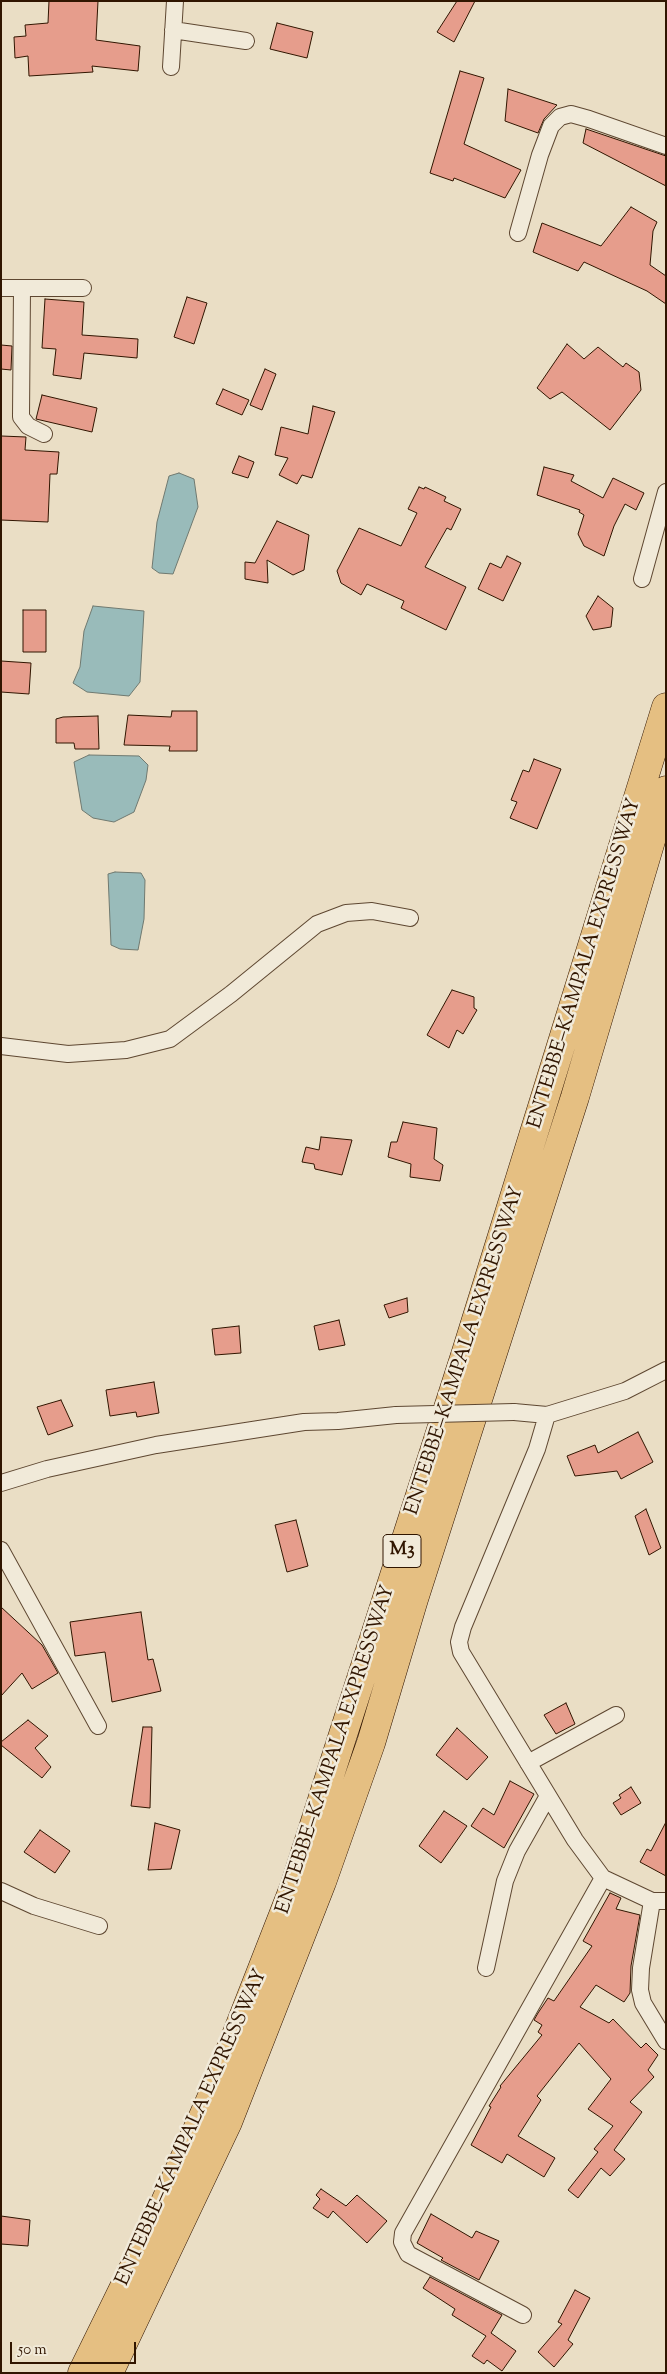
<!DOCTYPE html>
<html>
<head>
<meta charset="utf-8">
<style>
	body { margin:0 }
	#map { position:relative; width:667px; height:2374px; overflow:hidden; background:#eadec5; font-family:"Sorts Mill Goudy",serif }
	canvas { display:block }
	.frame { position:absolute; inset:0; border:2px solid #301500; pointer-events:none }
	.scale { position:absolute; left:10px; top:2342px; width:126px; height:22px; box-sizing:border-box; border:2px solid #301500; border-top:0; padding-left:6px; font-size:15px; line-height:18px; white-space:nowrap; color:#301500; -webkit-text-stroke:4px #f1ead9; paint-order:stroke }
</style>
</head>
<body>
<div id="map">
<canvas width="667" height="2374"></canvas>
<div class="frame"></div>
<div class="scale">50 m</div>
</div>
<script>
const ctx = document.querySelector('canvas').getContext('2d');
ctx.lineJoin = 'round';
function fillPath(path, color) {
  ctx.fillStyle = color;
  ctx.fill(path, 'evenodd');
}
function toPath(rows) {
  const path = new Path2D();
  for (const r of rows) {
    path.moveTo(r[0], r[1]);
    for (let i = 2; i < r.length; i += 2) path.lineTo(r[i], r[i + 1]);
  }
  return path;
}
function stroke(path, color, width, dash) {
  ctx.strokeStyle = color;
  ctx.lineWidth = width;
  ctx.lineCap = dash ? 'butt' : 'round';
  ctx.setLineDash(dash || []);
  ctx.stroke(path);
}
function write(font, color, halo, rows, align = 'center') {
  ctx.font = font + ' "Sorts Mill Goudy",serif';
  ctx.lineWidth = 5;
  ctx.setLineDash([]);
  ctx.textBaseline = 'middle';
  ctx.strokeStyle = halo;
  ctx.fillStyle = color;
  for (const [text, x, y, turn = 0] of rows) {
    ctx.save();
    ctx.translate(x, y);
    ctx.rotate((+turn || 0) * Math.PI / 180);
    ctx.textAlign = isNaN(turn) ? turn : align;
    if (halo) ctx.strokeText(text, 0, 0);
    ctx.fillText(text, 0, 0);
    ctx.restore();
  }
}
const water = toPath([
	[179,473,194,479,198,507,173,574,159,573,152,568,157,522,169,476,179,473],
	[93,606,144,611,140,682,129,696,87,692,73,683,80,667,84,631,93,606],
	[89,755,139,756,148,765,146,780,134,812,114,822,93,818,82,810,74,762,89,755],
	[115,872,141,873,145,880,144,919,138,950,120,949,111,945,108,874,115,872]
]);
fillPath(water, '#99bbba');
stroke(water, '#6f7970', 1);
const building = toPath([
	[49,1,98,1,96,40,140,46,138,71,92,66,93,72,29,76,28,56,15,58,14,37,26,36,25,25,48,23,49,1],
	[457,1,475,1,454,42,437,32,457,1],
	[277,23,313,32,307,58,270,49,277,23],
	[460,71,484,78,464,144,521,170,505,198,454,178,453,181,430,173,460,71],
	[508,89,557,105,544,119,538,133,505,121,508,89],
	[586,129,666,156,666,186,583,143,586,129],
	[631,207,657,222,653,231,650,265,666,276,666,304,647,291,584,262,578,271,533,252,542,223,601,246,631,207],
	[187,297,207,303,194,344,174,337,187,297],
	[45,299,84,302,82,335,138,339,137,358,84,353,81,379,53,375,56,349,42,348,45,299],
	[567,344,584,359,598,347,623,367,626,363,639,372,641,390,610,430,562,392,550,399,537,388,567,344],
	[1,345,12,346,11,370,1,369,1,345],
	[265,369,276,374,262,410,250,405,265,369],
	[223,389,249,400,242,415,216,404,223,389],
	[42,395,97,408,92,432,36,419,42,395],
	[313,406,335,412,312,478,302,475,297,484,279,475,288,458,275,455,281,427,308,434,313,406],
	[1,436,26,437,25,450,59,452,57,474,50,474,48,522,1,520,1,436],
	[239,456,254,462,248,478,232,473,239,456],
	[544,467,574,475,571,481,603,498,613,478,644,493,636,510,625,504,614,526,604,556,584,546,578,534,584,515,579,512,580,510,537,495,544,467],
	[419,487,424,489,425,487,446,497,444,501,461,509,451,530,447,528,425,567,466,587,446,630,401,608,404,601,367,584,361,595,341,583,337,571,359,528,401,546,417,513,408,509,419,487],
	[277,521,309,535,304,570,293,575,267,560,268,583,245,579,245,562,255,563,277,521],
	[507,556,521,563,503,601,478,589,490,563,501,568,507,556],
	[598,596,613,608,611,627,593,630,586,616,598,596],
	[23,610,46,610,46,652,23,652,23,610],
	[1,661,31,663,29,694,1,692,1,661],
	[172,711,197,711,197,751,169,751,170,746,124,745,128,715,171,717,172,711],
	[98,716,99,749,75,749,74,743,56,743,56,719,63,717,98,716],
	[534,759,561,769,537,829,510,818,517,802,511,800,523,770,529,772,534,759],
	[452,990,474,997,474,1008,477,1010,463,1034,457,1030,449,1048,427,1035,452,990],
	[403,1122,437,1128,434,1159,443,1165,440,1181,410,1177,411,1164,388,1157,391,1142,397,1142,403,1122],
	[321,1137,352,1140,342,1175,315,1169,314,1164,302,1162,306,1147,319,1150,321,1137],
	[407,1298,408,1312,389,1318,384,1305,407,1298],
	[339,1320,345,1345,319,1350,314,1326,339,1320],
	[239,1326,241,1353,215,1355,212,1329,239,1326],
	[154,1382,159,1413,137,1417,136,1412,110,1416,106,1390,154,1382],
	[61,1400,73,1426,48,1435,37,1407,61,1400],
	[638,1432,653,1462,621,1479,617,1471,575,1476,567,1456,595,1445,598,1453,638,1432],
	[646,1509,661,1548,649,1555,635,1516,646,1509],
	[296,1520,308,1566,287,1572,275,1525,296,1520],
	[1,1607,42,1645,58,1673,32,1689,22,1673,1,1696,1,1607],
	[141,1612,148,1660,153,1659,161,1691,112,1702,105,1652,75,1656,70,1622,141,1612],
	[566,1703,575,1724,556,1734,544,1715,566,1703],
	[28,1720,48,1736,35,1748,51,1767,42,1778,1,1745,1,1742,28,1720],
	[143,1727,152,1727,150,1808,131,1806,143,1727],
	[457,1728,488,1757,467,1780,436,1755,457,1728],
	[510,1781,534,1794,504,1848,471,1826,483,1808,494,1815,510,1781],
	[631,1787,641,1803,621,1815,613,1803,621,1798,619,1795,631,1787],
	[444,1811,467,1826,441,1863,419,1846,444,1811],
	[666,1822,666,1876,640,1862,647,1849,651,1851,666,1822],
	[155,1823,180,1830,171,1869,148,1870,155,1823],
	[40,1830,70,1851,55,1873,24,1852,40,1830],
	[610,1893,621,1898,616,1909,640,1915,631,1966,630,1993,624,2002,596,1985,580,2007,609,2023,613,2019,641,2048,646,2043,658,2055,648,2070,654,2077,630,2102,642,2112,614,2150,625,2159,610,2176,601,2168,578,2198,568,2190,598,2152,594,2149,613,2126,588,2109,611,2079,579,2043,537,2096,541,2100,518,2136,555,2158,544,2177,507,2154,502,2163,471,2145,491,2107,489,2106,501,2087,500,2086,542,2035,538,2032,542,2025,534,2020,538,2013,548,1998,554,2001,592,1946,583,1941,610,1893],
	[321,2189,346,2206,357,2195,387,2221,367,2243,333,2211,328,2218,313,2208,320,2199,316,2195,321,2189],
	[431,2214,472,2238,476,2231,499,2241,479,2280,441,2260,443,2258,417,2243,431,2214],
	[1,2216,30,2220,28,2246,1,2244,1,2216],
	[430,2277,502,2315,491,2333,516,2351,502,2371,487,2360,484,2364,472,2356,486,2336,452,2315,455,2309,423,2288,430,2277],
	[575,2290,590,2298,568,2340,573,2344,554,2367,538,2352,562,2324,558,2322,575,2290]
]);
fillPath(building, '#e69d8c');
stroke(building, '#301500', 1);
const street = toPath([
	[173,30,246,41],
	[171,67,175,1],
	[518,233,540,155,551,126,560,117,571,114,589,119,666,146],
	[1,288,83,288],
	[22,288,21,417,28,426,44,434],
	[642,579,666,492],
	[1,1046,68,1054,126,1050,170,1039,231,994,317,924,346,913,372,911,410,918],
	[666,1370,625,1391,547,1415,537,1449,463,1627,459,1642,461,1652,575,1840,603,1878,652,1901,666,1901],
	[514,1412,547,1415],
	[1,1483,47,1469,156,1445,304,1422,338,1421,396,1415],
	[1,1550,98,1726],
	[528,1763,616,1715],
	[1,1891,34,1906,99,1926],
	[652,1901,641,1968,640,1990,643,2003,666,2041],
	[486,1968,505,1881,517,1851,548,1796],
	[523,2315,408,2254,402,2242,403,2233,603,1878]
]);
const highway = toPath([
	[82,2373,158,2218,213,2094,294,1887,466,1352,666,707],
	[109,2373,228,2122,322,1882,371,1743,414,1599,575,1097,666,790]
]);
stroke(street, '#5e4731', 18);
stroke(highway, '#301500', 29);
stroke(street, '#f1ead9', 16);
stroke(highway, '#e5bf82', 28);
const streetBridge = toPath([
	[396,1415,514,1412]
]);
stroke(streetBridge, '#5e4731', 18, []);
stroke(streetBridge, '#f1ead9', 16);
for (const [x, y, w] of [
	[402,1551,38]
]) {
  const box = new Path2D();
  box.roundRect(x - w / 2, y - 16.5, w, 33, 4);
  ctx.fillStyle = '#f1ead9';
  ctx.fill(box);
  stroke(box, '#301500', 1);
}
write('bold 19px', '#301500', null, [
	["M3",402,1551]
]);
write('20px', '#301500', '#f1ead9', [
	["ENTEBBE–KAMPALA EXPRESSWAY",586,964,-73],
	["ENTEBBE–KAMPALA EXPRESSWAY",466,1351,-72],
	["ENTEBBE–KAMPALA EXPRESSWAY",337,1750,-72],
	["ENTEBBE–KAMPALA EXPRESSWAY",193,2128,-66]
]);
</script>
</body>
</html>
